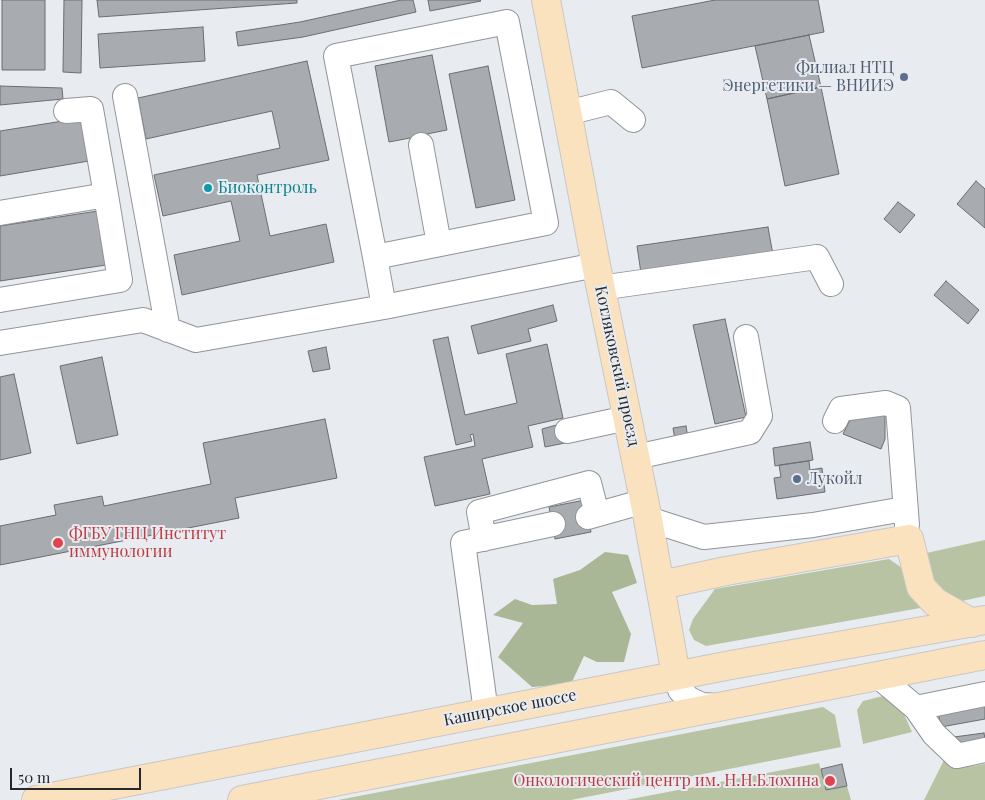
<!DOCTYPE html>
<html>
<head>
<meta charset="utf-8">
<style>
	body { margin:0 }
	#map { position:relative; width:985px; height:800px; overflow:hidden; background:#e8ecf0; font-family:"Playfair Display",serif }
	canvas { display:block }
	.scale { position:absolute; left:10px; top:768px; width:131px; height:22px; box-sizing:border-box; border:2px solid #26282a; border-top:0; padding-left:6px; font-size:15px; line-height:18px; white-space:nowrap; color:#26282a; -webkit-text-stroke:4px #e8ecf0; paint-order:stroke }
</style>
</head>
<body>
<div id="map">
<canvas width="985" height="800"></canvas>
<div class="scale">50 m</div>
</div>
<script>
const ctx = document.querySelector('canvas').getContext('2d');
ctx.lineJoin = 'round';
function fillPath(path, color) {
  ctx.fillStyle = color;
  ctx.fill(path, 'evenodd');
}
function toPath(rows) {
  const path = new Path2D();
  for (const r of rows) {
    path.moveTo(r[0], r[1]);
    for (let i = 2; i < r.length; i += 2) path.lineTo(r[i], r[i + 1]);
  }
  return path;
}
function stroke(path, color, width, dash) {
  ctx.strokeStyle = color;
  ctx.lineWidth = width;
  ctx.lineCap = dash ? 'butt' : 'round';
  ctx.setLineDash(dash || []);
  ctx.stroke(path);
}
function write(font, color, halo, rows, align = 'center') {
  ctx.font = font + ' "Playfair Display",serif';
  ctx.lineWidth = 4;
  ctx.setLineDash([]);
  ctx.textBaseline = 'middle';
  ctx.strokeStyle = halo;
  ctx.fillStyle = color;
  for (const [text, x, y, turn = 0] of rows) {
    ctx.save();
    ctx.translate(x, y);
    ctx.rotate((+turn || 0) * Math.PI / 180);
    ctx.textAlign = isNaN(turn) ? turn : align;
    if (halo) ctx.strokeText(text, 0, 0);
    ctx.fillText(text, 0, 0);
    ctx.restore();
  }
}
fillPath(toPath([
	[985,540,985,596,962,601,941,595,928,575,922,554],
	[889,559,908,572,926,607,706,646,694,640,689,630,693,619,715,589],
	[883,696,903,712,912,732,863,744,857,710,863,701],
	[823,707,835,715,841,747,571,800,338,800],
	[946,756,961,768,985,764,985,800,924,800],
	[819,763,826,790,847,786,851,800,626,800]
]), '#b8c3a4');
fillPath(toPath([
	[605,552,628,555,637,583,612,592,631,634,624,662,597,662,584,656,571,684,532,687,498,657,523,623,493,615,515,599,532,605,557,604,553,579,580,570]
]), '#aab796');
const building = toPath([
	[2,0,45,0,45,70,2,70,2,0],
	[64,0,82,0,81,73,63,72,64,0],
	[97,0,297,0,297,3,99,17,97,0],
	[401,0,413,0,416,12,303,37,238,46,236,32,300,22,401,0],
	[428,0,480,0,481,1,430,11,428,0],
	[715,0,818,0,824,32,642,68,632,16,715,0],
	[203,27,205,61,100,68,98,34,203,27],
	[809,35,821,87,767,99,755,46,809,35],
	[432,55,447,130,427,134,429,143,412,147,410,138,389,142,375,66,432,55],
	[307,61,329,160,257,175,270,236,326,224,334,262,182,295,174,255,240,241,231,201,163,216,154,175,280,148,272,111,146,139,138,98,307,61],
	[488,66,515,200,476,208,449,74,488,66],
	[0,86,62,88,63,99,0,105,0,86],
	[821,87,839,174,785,186,767,99,821,87],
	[82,118,89,161,0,176,0,131,82,118],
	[976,181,985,189,985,228,957,204,976,181],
	[898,202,915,215,900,233,884,219,898,202],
	[98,211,106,265,0,281,0,226,98,211],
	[768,227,773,255,641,273,637,246,768,227],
	[946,281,979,310,968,324,934,295,946,281],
	[553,305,557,321,528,329,531,341,478,354,471,326,553,305],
	[725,319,746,417,715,424,693,325,725,319],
	[448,337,465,415,517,403,506,354,547,344,563,418,528,426,533,447,482,459,490,494,435,506,424,457,475,446,473,434,470,435,472,441,456,445,433,340,448,337],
	[326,347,330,369,313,372,308,351,326,347],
	[102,357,118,435,77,444,60,366,102,357],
	[14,374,31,453,0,460,0,377,14,374],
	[885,410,885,439,881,449,843,434,853,414,885,410],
	[325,419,337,478,235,498,239,518,0,565,0,526,56,515,54,505,102,496,104,506,211,484,203,443,325,419],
	[560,424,565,443,545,447,542,429,560,424],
	[686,426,688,438,675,440,673,428,686,426],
	[810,442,813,460,775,466,773,448,810,442],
	[809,461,810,470,822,468,825,492,777,499,774,478,781,477,779,465,809,461],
	[585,500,591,532,555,539,549,507,585,500],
	[985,701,985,719,941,727,938,711,985,701],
	[984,733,985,739,956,748,954,737,984,733],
	[842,764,847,786,826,790,821,769,842,764]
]);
fillPath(building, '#a8acb0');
stroke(building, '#6a6e72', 1);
const minor = toPath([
	[125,96,168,330],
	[66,111,91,109,106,195],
	[567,113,611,102,633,120],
	[421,145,439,244],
	[0,213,106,195,120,280,0,300],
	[375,257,546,223,507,22,336,56,343,92,375,257,384,307,596,265],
	[600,288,817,257,831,284],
	[0,343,143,320,196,340,384,307],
	[835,421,841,409,886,403,898,408,907,525],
	[567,431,627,418],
	[636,457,750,432,760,416,746,337],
	[588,517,645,501],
	[648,519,704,537,813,525,904,509],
	[484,539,479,512,589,483,597,514],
	[676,675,680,690,689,699,702,705,718,706],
	[878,676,916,708,985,694],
	[916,708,934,734,957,756,985,750],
	[486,712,463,543,553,524]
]);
const major = toPath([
	[546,0,596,265,648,519,676,675],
	[661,585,726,571,909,539,921,587,935,602,972,623],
	[36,800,731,665,985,620],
	[242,800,985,655]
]);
stroke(minor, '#919498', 26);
stroke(major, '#c7c7c8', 30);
stroke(minor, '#fff', 24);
stroke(major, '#fbe2be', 28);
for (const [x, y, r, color] of [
	[904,77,5,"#5c6f8a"],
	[208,188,5,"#0f9aa8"],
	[797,479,5,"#5c6f8a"],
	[58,543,6,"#e0444e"],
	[830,781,6,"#e0444e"]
]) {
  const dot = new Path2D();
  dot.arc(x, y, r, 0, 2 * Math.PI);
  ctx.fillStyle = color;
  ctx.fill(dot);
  stroke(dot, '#e8ecf0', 2);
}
write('16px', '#4e5e75', '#e8ecf0', [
	["Филиал НТЦ",894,68],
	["Энергетики — ВНИИЭ",894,86],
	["Лукойл",807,479,"left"]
], 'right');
write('16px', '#0d838f', '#e8ecf0', [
	["Биоконтроль",218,188]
], 'left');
write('16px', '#26282a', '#e8ecf0', [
	["Котляковский проезд",617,366,78],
	["Каширское шоссе",510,708,-11]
]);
write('16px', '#be3a42', '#e8ecf0', [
	["ФГБУ ГНЦ Институт",69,534],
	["иммунологии",69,552],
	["Онкологический центр им. Н.Н.Блохина",819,781,"right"]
], 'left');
</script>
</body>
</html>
